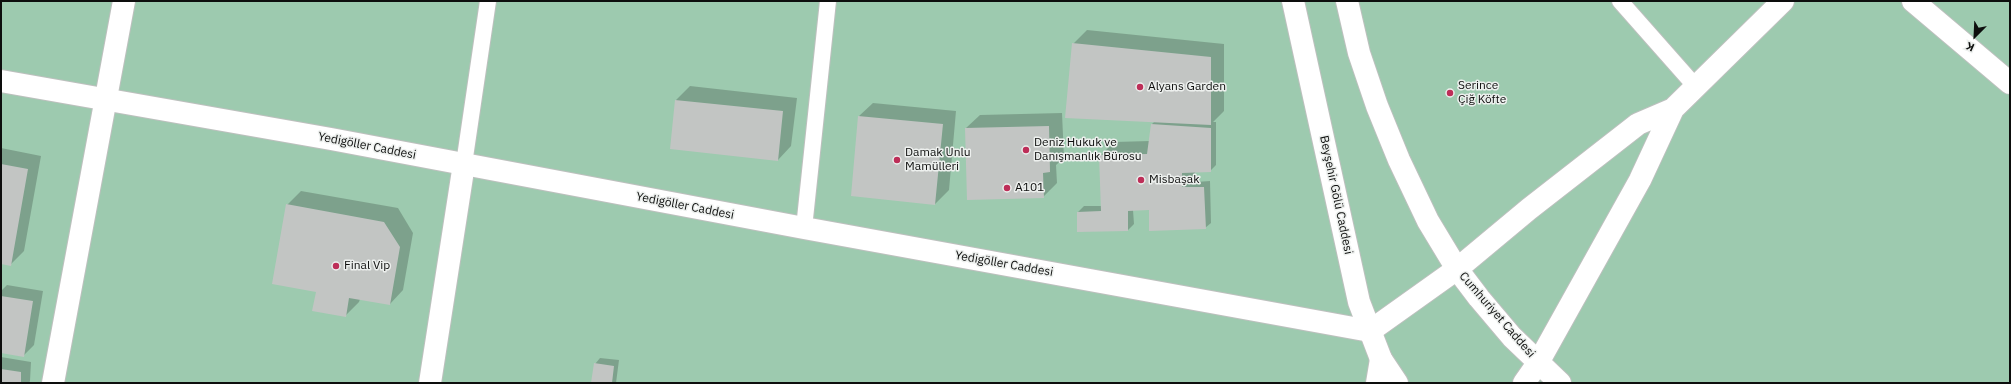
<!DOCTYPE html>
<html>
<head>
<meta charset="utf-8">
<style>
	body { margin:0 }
	#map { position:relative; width:2011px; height:384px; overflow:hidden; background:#edf0ee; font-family:"IBM Plex Sans",sans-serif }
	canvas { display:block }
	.frame { position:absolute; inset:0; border:2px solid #0d0e0d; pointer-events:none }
	.north { position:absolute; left:1955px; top:16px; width:40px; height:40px; -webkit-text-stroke:3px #edf0ee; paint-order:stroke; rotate:204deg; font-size:11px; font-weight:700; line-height:16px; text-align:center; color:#0d0e0d }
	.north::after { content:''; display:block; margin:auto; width:14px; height:18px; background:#0d0e0d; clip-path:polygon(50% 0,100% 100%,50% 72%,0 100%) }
</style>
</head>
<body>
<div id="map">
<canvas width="2011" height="384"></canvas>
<div class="frame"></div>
<div class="north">K</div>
</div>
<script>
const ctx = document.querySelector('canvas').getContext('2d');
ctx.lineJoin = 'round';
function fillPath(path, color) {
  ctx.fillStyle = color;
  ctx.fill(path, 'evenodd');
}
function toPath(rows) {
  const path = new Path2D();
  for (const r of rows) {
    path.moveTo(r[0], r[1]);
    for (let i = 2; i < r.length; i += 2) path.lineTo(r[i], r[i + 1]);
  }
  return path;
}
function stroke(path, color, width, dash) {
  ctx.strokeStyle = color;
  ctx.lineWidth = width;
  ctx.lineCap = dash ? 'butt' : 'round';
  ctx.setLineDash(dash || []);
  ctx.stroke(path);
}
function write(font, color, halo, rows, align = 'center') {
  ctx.font = font + ' "IBM Plex Sans",sans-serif';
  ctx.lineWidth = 3;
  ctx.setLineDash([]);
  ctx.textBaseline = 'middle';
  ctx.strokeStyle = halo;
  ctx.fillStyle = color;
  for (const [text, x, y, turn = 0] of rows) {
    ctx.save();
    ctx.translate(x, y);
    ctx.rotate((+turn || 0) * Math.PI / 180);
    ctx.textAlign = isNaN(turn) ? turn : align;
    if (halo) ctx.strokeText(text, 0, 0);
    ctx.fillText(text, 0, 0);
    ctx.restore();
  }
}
fillPath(toPath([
	[1,1,2010,1,2010,383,1,383]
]), '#9dcaaf');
fillPath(toPath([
	[1087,30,1224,44,1224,111,1213,122,1216,122,1216,165,1210,171,1195,171,1196,182,1210,181,1211,223,1205,228,1151,209,1133,210,1134,224,1128,230,1078,212,1084,206,1102,206,1100,156,1114,142,1150,141,1152,124,1155,121,1073,44],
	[690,86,797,98,791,146,778,160,671,148,676,100],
	[873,103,956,111,949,190,935,204,859,116],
	[1062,113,1064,158,1056,165,1057,183,1043,197,966,128,980,115],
	[1,148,41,156,24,251,10,265,1,263],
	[301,191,398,208,413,233,403,290,390,304,360,299,359,302,345,316,317,291,287,205],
	[7,285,43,291,34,345,23,356,1,352,1,291],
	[1,357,31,362,30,381,29,383,1,383],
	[600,358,619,360,616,383,592,383,595,364]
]), '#0003');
fillPath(toPath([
	[1072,43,1211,57,1211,125,1065,118],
	[675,100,783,111,778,161,670,149],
	[858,116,943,124,935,205,851,196],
	[1151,124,1211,128,1211,172,1182,173,1182,187,1204,187,1206,229,1149,231,1149,210,1128,211,1128,231,1077,232,1077,212,1101,211,1099,155,1147,154],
	[1049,126,1050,172,1043,173,1044,198,967,200,965,128],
	[1,164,28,169,11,266,1,264],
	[286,204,384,222,400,247,390,305,349,298,346,317,312,311,316,292,272,284],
	[1,296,33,301,24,357,1,353],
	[594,363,614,366,612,383,591,383],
	[1,369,21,372,21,383,1,383]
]), '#c2c5c3');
const service = toPath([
	[1620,1,1696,87],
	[464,164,488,1],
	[804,228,828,1]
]);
const minor = toPath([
	[1913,1,2010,83],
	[1457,269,1529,209,1638,124,1673,109],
	[1538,363,1640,180,1673,109,1783,1],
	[53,383,124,1],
	[430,383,464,164]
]);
const tertiary = toPath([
	[1,81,331,139,804,228,1370,331,1457,269],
	[1377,383,1381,359],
	[1524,383,1538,363]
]);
const secondary = toPath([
	[1293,1,1359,302,1381,359,1397,383],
	[1347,1,1359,53,1377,106,1399,160,1428,221,1457,269,1479,298,1512,337,1560,383]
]);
stroke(service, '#bdc0be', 18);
stroke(minor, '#bdc0be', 24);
stroke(tertiary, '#bdc0be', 24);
stroke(secondary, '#bdc0be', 24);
stroke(service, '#fff', 16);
stroke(minor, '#fff', 22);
stroke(tertiary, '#fff', 22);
stroke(secondary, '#fff', 22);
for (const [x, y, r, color] of [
	[1140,87,4,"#bd2e58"],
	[1450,93,4,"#bd2e58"],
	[1026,150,4,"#bd2e58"],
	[897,160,4,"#bd2e58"],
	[1141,180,4,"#bd2e58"],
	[1007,188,4,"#bd2e58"],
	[336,266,4,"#bd2e58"]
]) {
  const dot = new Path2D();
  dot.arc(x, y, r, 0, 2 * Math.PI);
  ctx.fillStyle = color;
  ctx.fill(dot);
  stroke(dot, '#edf0ee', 1.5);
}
write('12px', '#0d0e0d', '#edf0ee', [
	["Serince",1458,86],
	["Çiğ Köfte",1458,100],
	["Alyans Garden",1148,87],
	["Deniz Hukuk ve",1034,143],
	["Danışmanlık Bürosu",1034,157],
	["Damak Unlu",905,153],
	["Mamülleri",905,167],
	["Misbaşak",1149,180],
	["A101",1015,188],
	["Final Vip",344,266]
], 'left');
write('12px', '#0d0e0d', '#edf0ee', [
	["Yedigöller Caddesi",367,146,11],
	["Beyşehir Gölü Caddesi",1336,195,78],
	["Yedigöller Caddesi",685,206,11],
	["Yedigöller Caddesi",1004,264,10],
	["Cumhuriyet Caddesi",1497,315,49]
]);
</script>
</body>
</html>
